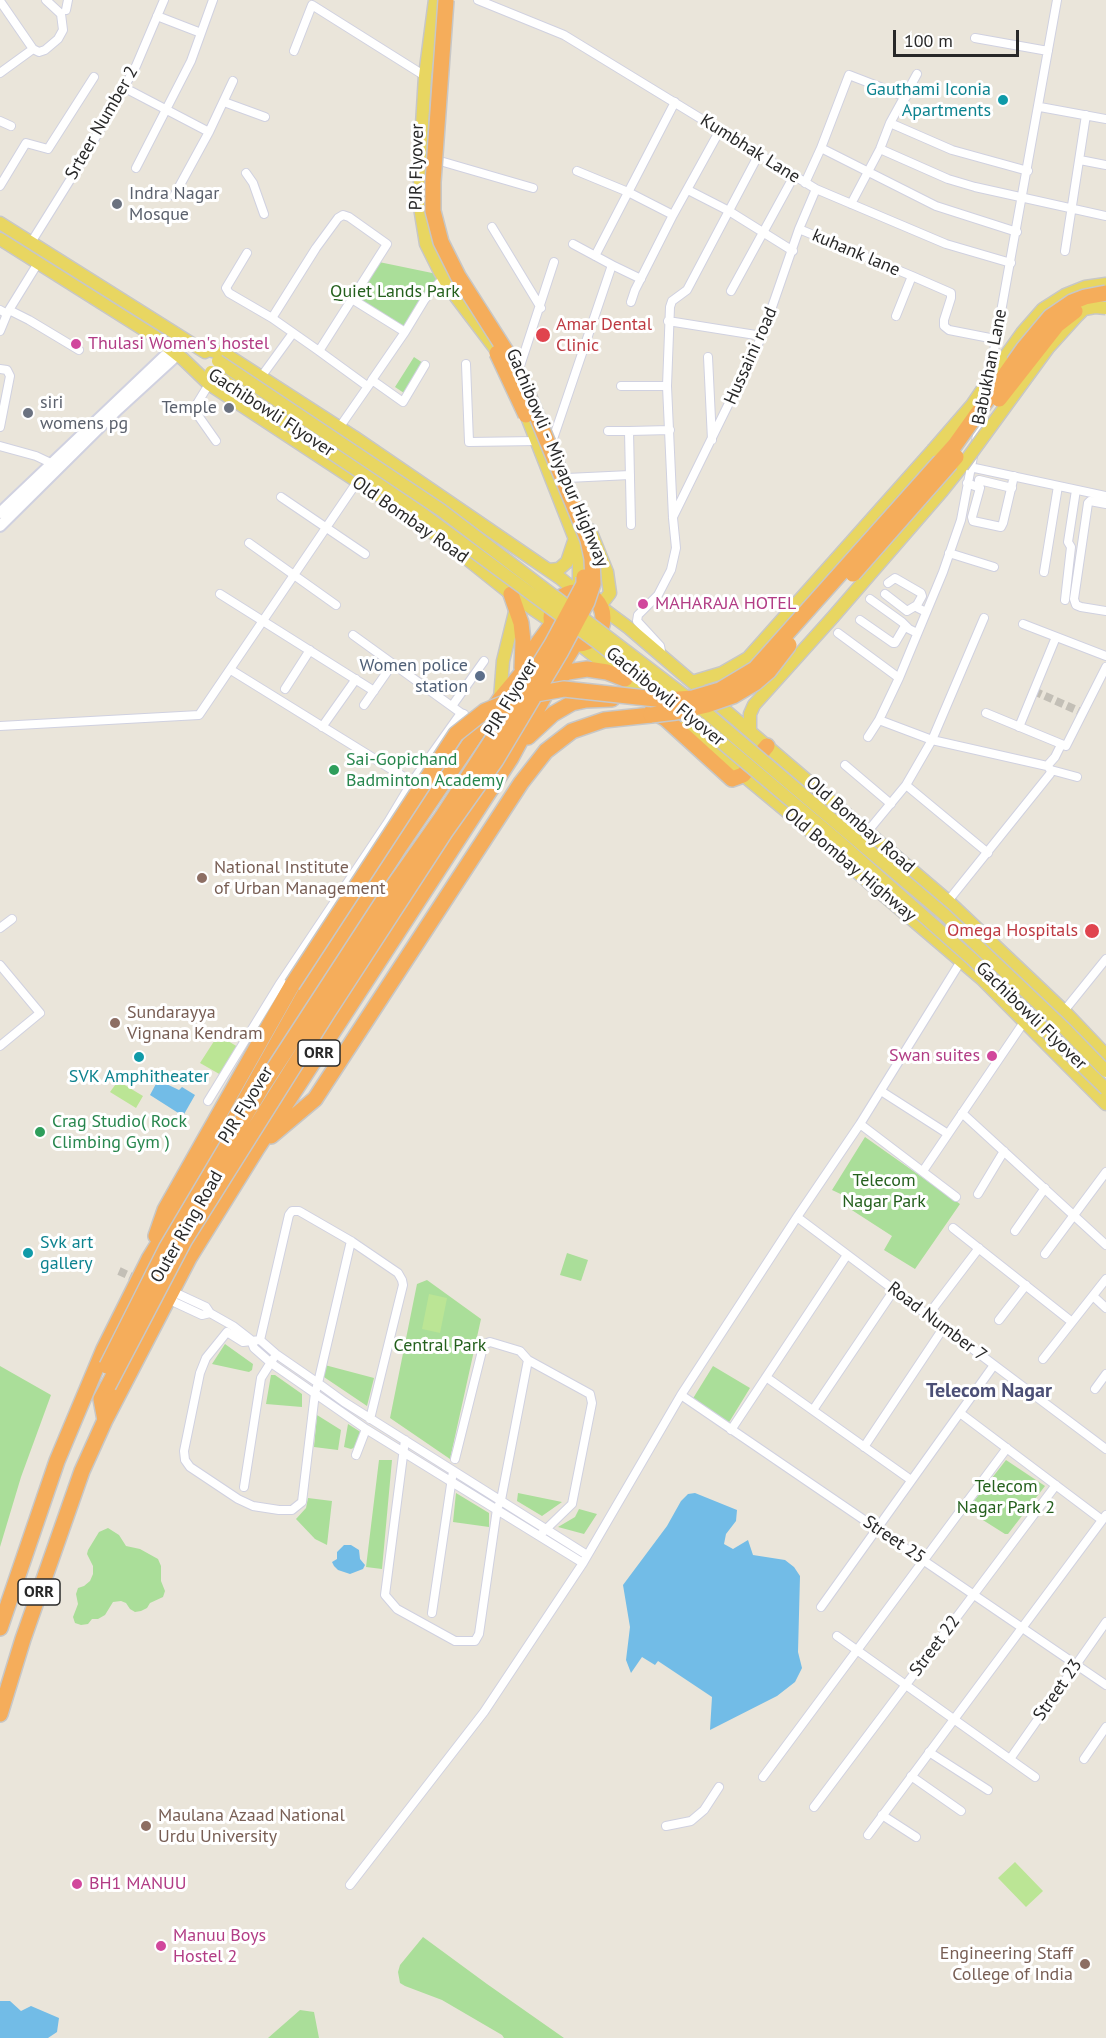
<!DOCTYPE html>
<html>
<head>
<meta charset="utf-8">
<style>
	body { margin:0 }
	#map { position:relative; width:1106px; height:2038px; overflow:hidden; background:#eae5da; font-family:"PT Sans",sans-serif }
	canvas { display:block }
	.scale { position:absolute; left:893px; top:30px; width:126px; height:27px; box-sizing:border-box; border:3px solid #282828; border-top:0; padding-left:8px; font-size:18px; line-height:21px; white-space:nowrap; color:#282828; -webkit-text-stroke:4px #fff; paint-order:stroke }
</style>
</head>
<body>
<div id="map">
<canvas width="1106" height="2038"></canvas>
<div class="scale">100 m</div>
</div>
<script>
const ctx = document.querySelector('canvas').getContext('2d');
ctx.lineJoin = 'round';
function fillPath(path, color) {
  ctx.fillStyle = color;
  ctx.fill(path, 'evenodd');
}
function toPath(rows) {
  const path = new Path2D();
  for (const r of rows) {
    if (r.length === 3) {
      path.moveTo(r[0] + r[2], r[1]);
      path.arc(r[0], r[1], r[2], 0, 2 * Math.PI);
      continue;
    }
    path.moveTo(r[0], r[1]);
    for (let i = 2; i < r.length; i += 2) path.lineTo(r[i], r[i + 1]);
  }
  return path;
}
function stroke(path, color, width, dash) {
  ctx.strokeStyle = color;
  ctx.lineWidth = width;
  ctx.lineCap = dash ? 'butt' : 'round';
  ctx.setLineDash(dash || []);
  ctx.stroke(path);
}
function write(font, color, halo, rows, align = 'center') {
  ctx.font = font + ' "PT Sans",sans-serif';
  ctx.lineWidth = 6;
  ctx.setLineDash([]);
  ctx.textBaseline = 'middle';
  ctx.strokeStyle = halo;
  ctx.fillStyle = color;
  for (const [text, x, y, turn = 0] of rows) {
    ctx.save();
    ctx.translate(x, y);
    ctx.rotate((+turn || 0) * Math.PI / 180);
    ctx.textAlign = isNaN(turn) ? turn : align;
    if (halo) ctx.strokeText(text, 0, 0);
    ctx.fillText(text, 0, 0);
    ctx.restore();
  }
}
fillPath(toPath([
	[379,262,437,274,439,277,403,328,357,298],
	[414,357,423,363,404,393,395,387],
	[865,1137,960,1204,915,1269,884,1250,892,1236,844,1205,847,1197,832,1190],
	[567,1253,588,1260,581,1281,560,1275],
	[427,1280,481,1319,450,1459,390,1418,417,1284],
	[225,1344,253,1364,252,1370,249,1372,212,1364],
	[321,1364,374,1378,367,1406,318,1373],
	[0,1366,51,1395,21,1477,0,1547],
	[713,1366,750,1388,728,1424,692,1400],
	[271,1375,275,1375,302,1394,302,1407,266,1404],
	[317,1415,341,1430,338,1450,314,1447],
	[348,1424,362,1433,356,1447,351,1449,344,1447],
	[379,1460,392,1460,382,1569,366,1567],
	[1006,1460,1045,1486,1008,1534,1005,1534,967,1510],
	[456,1493,489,1513,489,1527,453,1522],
	[518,1493,562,1502,542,1516,517,1501],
	[308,1498,332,1501,327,1545,315,1539,296,1519,306,1508],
	[579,1509,597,1514,584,1534,558,1527,575,1517],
	[108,1528,119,1535,126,1546,140,1549,158,1559,161,1566,161,1581,165,1591,163,1597,150,1603,147,1608,141,1611,135,1612,130,1609,126,1603,121,1601,113,1602,105,1615,98,1619,92,1619,88,1624,81,1625,75,1623,73,1617,78,1604,76,1594,78,1588,84,1586,90,1581,93,1574,93,1566,87,1554,88,1550,99,1532],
	[423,1937,487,1984,564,2038,504,2038,502,2035,442,2000,405,1986,400,1983,398,1972,400,1965],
	[300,2010,314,2012,319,2038,268,2038]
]), '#aade99');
fillPath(toPath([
	[218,1035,238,1047,221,1075,200,1063],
	[118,1081,143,1096,136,1108,110,1092],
	[429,1294,447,1298,440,1333,422,1329],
	[1015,1862,1043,1891,1026,1907,998,1878]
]), '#bbe595');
fillPath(toPath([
	[158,1080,179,1090,182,1087,195,1095,183,1116,150,1095],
	[695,1493,737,1510,736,1521,726,1534,724,1544,733,1549,748,1540,753,1555,785,1560,794,1567,800,1576,798,1652,802,1668,795,1682,777,1696,710,1730,712,1697,658,1661,655,1665,642,1657,631,1673,626,1660,630,1627,623,1585,667,1526,681,1501,688,1494],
	[344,1545,351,1545,359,1550,360,1559,365,1565,363,1569,350,1574,338,1570,334,1566,332,1562,337,1559,337,1552],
	[0,2001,10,2001,21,2011,31,2006,59,2018,57,2032,48,2038,0,2038]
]), '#72bce7');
stroke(toPath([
	[1034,691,1083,713],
	[119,1271,139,1280]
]), '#c3bfb6', 8, [8, 4]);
const minor = toPath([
	[478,0,564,35,816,189,946,244,1011,263],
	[0,1,33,49],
	[66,10,68,0],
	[157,16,201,33],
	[975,38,1048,51],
	[294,51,312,5,425,76],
	[0,73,33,49,39,52,45,50,58,39,63,30,61,14,46,0],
	[123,87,209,132,233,81],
	[224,102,265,117],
	[1040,107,1106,119],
	[0,121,11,126],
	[890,123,952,150,1028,171],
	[821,148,936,206,1017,232],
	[880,149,948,179,975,187,1106,216],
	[1080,160,1106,165],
	[440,161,533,188],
	[136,168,191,61,213,0],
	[577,171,628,192,673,215],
	[246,173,253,183,264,214],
	[805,183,821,148,849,75,906,97],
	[0,186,26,143,48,149,94,77],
	[688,190,729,211,793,251],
	[174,196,209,132],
	[851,204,880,149,890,123,917,74],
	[492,227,541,308],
	[799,229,912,276],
	[32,241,85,156,136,66,164,0],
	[1065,251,1086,115],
	[247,253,226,288,229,293,272,318,319,351,352,299,405,332,372,380,403,402,425,365],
	[595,256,675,102],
	[612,265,641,279],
	[731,291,794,176],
	[631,302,635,290,673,215,720,130],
	[0,310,7,314,9,310,29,320,79,350],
	[9,310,38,263],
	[896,316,912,276,951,293,951,298,944,320,944,326,949,330,995,339],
	[272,318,316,248,338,218,343,215,349,217,387,244,352,299],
	[668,321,762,336],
	[0,331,7,314],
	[405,332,425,299,446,275],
	[319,351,367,386],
	[708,357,712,440],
	[466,364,469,442,537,441],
	[520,366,554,262],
	[0,369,7,370,10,376,0,427],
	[990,373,1057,0],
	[261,377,293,333],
	[209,384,195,407,197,414,216,441],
	[621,386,667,386],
	[339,428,371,382],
	[608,431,629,431],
	[552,442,612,265,573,244],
	[0,446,36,456,55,465],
	[970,467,1106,496],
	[567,478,630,475],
	[979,480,1012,488],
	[967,483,980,488,972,517,973,521,1001,527,1003,523,1014,476],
	[281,497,365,554],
	[1106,504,1090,501,1088,503,1074,599,1076,605,1081,607,1106,611],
	[673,517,762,336,799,229,816,189],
	[631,525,629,431,670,430],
	[249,543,336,605],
	[949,553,994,567],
	[1044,572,1058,486],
	[888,583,895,578,921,593,922,596,917,605,918,608,926,612],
	[220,594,374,691],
	[885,594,907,611,917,605],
	[870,599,902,622,909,629,917,633],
	[1065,600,1071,547,1068,542,1076,490],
	[860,620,893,643,895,643,905,626],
	[1023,624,1106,656],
	[838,633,899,678],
	[353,635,461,713],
	[662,656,660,646,637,621,638,615,658,595,671,570,676,548,673,518,667,386,670,307,672,301,687,290,759,154],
	[285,689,310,650],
	[364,705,387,672],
	[452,706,484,661],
	[986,713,1066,746,1106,667],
	[879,720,899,678,943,572,961,520,981,414],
	[0,726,199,715,357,482],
	[322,727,356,679],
	[1019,727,1056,637],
	[868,737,879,720,932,740,1047,766,1051,770,1077,777],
	[845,765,891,804],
	[1047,766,1055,757,1061,745],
	[412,782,461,713,464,714],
	[906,785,988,853],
	[868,831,906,785,932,740,984,618],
	[948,901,1050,774,1051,770],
	[0,928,12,919],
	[0,965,40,1013,0,1046],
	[1064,1011,1106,959],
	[881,1091,948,1134],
	[208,1101,279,985,388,822,412,782,231,670],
	[962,1113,1106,1245],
	[860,1124,956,1197],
	[923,1171,1024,1022],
	[978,1194,1004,1151],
	[797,1217,1106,1449],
	[953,1228,1072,1322],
	[1015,1231,1045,1188],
	[351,1241,318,1383,315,1393,302,1502,292,1510,279,1510,253,1506,238,1499,190,1467,185,1460,184,1451,200,1373,206,1358,227,1332,243,1342,260,1340,276,1354,318,1383,344,1402,587,1555],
	[1045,1254,1106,1172],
	[1093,1296,1106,1308],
	[210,1313,202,1315,174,1302,172,1296,178,1294,206,1307,210,1313,233,1326,251,1340,254,1348,271,1363,366,1429,583,1563],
	[928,1315,979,1248],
	[999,1320,1026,1285],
	[260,1340,289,1215,292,1211,299,1211,351,1241,398,1273,402,1280,403,1285,370,1419],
	[1043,1359,1106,1279],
	[766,1377,911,1480],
	[1095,1389,1106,1374],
	[681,1395,1106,1685],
	[813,1410,894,1290],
	[960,1413,1102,1520],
	[731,1430,847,1255],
	[405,1440,385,1595,397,1609,455,1641,475,1641,479,1634,497,1509,501,1500,528,1360,590,1394,592,1403,572,1504,539,1536],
	[864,1447,944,1327],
	[356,1455,366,1429],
	[455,1459,483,1347,485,1344,490,1342,520,1351,528,1360],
	[244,1487,261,1378,273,1359],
	[821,1607,994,1365],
	[432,1613,453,1471],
	[837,1636,1035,1777],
	[929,1752,988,1790],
	[1010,1759,1106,1622],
	[1084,1759,1106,1727],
	[911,1776,961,1811],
	[763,1777,1007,1448],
	[814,1807,1056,1485],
	[882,1815,916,1837],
	[666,1826,691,1821,704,1810,719,1787],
	[868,1835,1106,1515],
	[350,1885,484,1712,583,1563,681,1395,797,1217,860,1124,961,961]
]);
const tertiary = toPath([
	[0,513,171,350],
	[0,526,118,409,177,355]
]);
const primary = toPath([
	[435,0,425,76,420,158,420,207,426,244,440,272,453,293,500,355],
	[0,223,205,352],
	[0,239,154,336,183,359,209,384,413,518,456,550,511,594,552,622],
	[198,347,227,355,354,437,560,578,577,592],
	[1002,361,1022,333,1043,309,1065,295,1085,287,1106,284],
	[524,409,575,539,579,557,579,588],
	[590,530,607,572,610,593,600,606],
	[549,570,559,569,567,562,574,541],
	[602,608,629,628,948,901,1064,1011,1106,1055],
	[579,644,650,699],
	[692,682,722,673,748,658,933,450],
	[500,699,503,661,516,608],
	[685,727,826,844,867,881,982,979,1106,1104],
	[750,731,750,714,754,705,833,617,942,491,962,466]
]);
const motorway = toPath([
	[577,618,26],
	[511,594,521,623,523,641,522,668],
	[554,678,568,672,587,669,607,672,625,679],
	[652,711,666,719,732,779,743,775,767,746],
	[528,737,553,714,572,703,586,700,612,699],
	[271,1136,315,1099,521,783,546,751,572,731,604,720,651,715],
	[156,1236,165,1210,292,985],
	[105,1420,101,1399,108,1386],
	[0,1628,57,1461,104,1349,149,1259,229,1129,307,990,400,846,500,699,521,674,538,643,552,624],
	[0,1714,23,1639,82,1471,105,1420,189,1258,256,1150,511,758,554,678,575,644]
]);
stroke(minor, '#d0d1e0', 10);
stroke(tertiary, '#d0d1e0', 14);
stroke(primary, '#c7c7c7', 15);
stroke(motorway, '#c7c7c7', 18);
stroke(minor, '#fff', 8);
stroke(tertiary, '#fff', 10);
stroke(primary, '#e8d661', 12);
stroke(motorway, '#f5ad5b', 15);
const primaryBridge = toPath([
	[218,361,441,510,702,709,945,915,1063,1027,1106,1071],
	[211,372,424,515,598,643,689,715,835,838,972,959,1106,1089],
	[933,450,972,405,1002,361],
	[962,466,1048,348,1076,317,1084,309,1095,307,1106,308]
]);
const motorwayBridge = toPath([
	[497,353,526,415],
	[999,399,1057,325,1075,311],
	[853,574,956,457],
	[651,715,676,712,707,705,733,696,755,683,769,671,789,645],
	[292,985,456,734,485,711,519,697,564,689,665,700,693,698,720,690,755,669,955,445,1024,348,1050,317,1072,302,1085,297,1106,293],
	[107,1366,167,1247,262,1087,387,895,442,817,503,723,552,644,584,584,584,577],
	[108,1386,184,1241,328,1012,445,832,496,760,560,653,587,602,593,584,592,559,588,540,526,390,509,356,458,276,441,242,433,211,433,182,446,0]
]);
stroke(primaryBridge, '#c7c7c7', 15, []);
stroke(motorwayBridge, '#c7c7c7', 18, []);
stroke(primaryBridge, '#e8d661', 12);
stroke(motorwayBridge, '#f5ad5b', 15);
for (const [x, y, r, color] of [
	[1003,100,6,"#0f9aa8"],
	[117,204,6,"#6b7280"],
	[543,335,8,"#e0444e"],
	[76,344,6,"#d1479c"],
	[229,408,6,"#6b7280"],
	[28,413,6,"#6b7280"],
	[643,604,6,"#d1479c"],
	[480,676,6,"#5c6f8a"],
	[334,770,6,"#2e9e5b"],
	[202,878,6,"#8d6e63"],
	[1092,931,8,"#e0444e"],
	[115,1023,6,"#8d6e63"],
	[992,1056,6,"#d1479c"],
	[139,1057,6,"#0f9aa8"],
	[40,1132,6,"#2e9e5b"],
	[28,1253,6,"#0f9aa8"],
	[146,1826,6,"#8d6e63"],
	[77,1884,6,"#d1479c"],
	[161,1946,6,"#d1479c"],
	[1085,1964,6,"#8d6e63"]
]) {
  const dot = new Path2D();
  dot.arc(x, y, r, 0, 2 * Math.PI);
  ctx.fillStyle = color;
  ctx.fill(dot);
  stroke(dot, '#fff', 2);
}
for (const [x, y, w] of [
	[319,1053,42],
	[39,1592,42]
]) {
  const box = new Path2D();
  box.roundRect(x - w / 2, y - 13, w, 26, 4.5);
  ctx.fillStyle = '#fff';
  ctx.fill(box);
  stroke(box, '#282828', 1.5);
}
write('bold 16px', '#282828', null, [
	["ORR",319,1053],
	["ORR",39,1592]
]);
write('18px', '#0d838f', '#fff', [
	["Gauthami Iconia",991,90],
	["Apartments",991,111],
	["SVK Amphitheater",139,1077,"center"],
	["Svk art",40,1243,"left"],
	["gallery",40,1264,"left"]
], 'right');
write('18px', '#282828', '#fff', [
	["Srteer Number 2",102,123,-60],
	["Kumbhak Lane",750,149,32],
	["PJR Flyover",417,167,-89],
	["kuhank lane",856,253,23],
	["Hussaini road",751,356,-66],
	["Babukhan Lane",990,367,-79],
	["Gachibowli Flyover",271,413,33],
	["Gachibowli - Miyapur Highway",557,458,67],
	["Old Bombay Road",410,520,35],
	["Gachibowli Flyover",665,697,39],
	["PJR Flyover",511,698,-59],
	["Old Bombay Road",860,825,41],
	["Old Bombay Highway",850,865,40],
	["Gachibowli Flyover",1031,1016,44],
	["PJR Flyover",246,1105,-58],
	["Outer Ring Road",187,1227,-60],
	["Road Number 7",937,1322,37],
	["Street 25",894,1540,34],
	["Street 22",935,1646,-53],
	["Street 23",1058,1690,-55]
]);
write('18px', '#5b616d', '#fff', [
	["Indra Nagar",129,194],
	["Mosque",129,215],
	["siri",40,403],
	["womens pg",40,424],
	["Temple",217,408,"right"]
], 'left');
write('18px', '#24601d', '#fff', [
	["Quiet Lands Park",395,292],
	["Telecom",884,1181],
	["Nagar Park",884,1202],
	["Central Park",440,1346],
	["Telecom",1006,1487],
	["Nagar Park 2",1006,1508]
]);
write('18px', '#be3a42', '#fff', [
	["Amar Dental",556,325],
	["Clinic",556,346],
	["Omega Hospitals",1078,931,"right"]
], 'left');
write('18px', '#b23c85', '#fff', [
	["Thulasi Women's hostel",88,344],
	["MAHARAJA HOTEL",655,604],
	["Swan suites",980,1056,"right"],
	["BH1 MANUU",89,1884],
	["Manuu Boys",173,1936],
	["Hostel 2",173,1957]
], 'left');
write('18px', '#4e5e75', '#fff', [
	["Women police",468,666],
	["station",468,687]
], 'right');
write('18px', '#27864d', '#fff', [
	["Sai-Gopichand",346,760],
	["Badminton Academy",346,781],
	["Crag Studio( Rock",52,1122],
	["Climbing Gym )",52,1143]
], 'left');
write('18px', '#785e54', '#fff', [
	["National Institute",214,868],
	["of Urban Management",214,889],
	["Sundarayya",127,1013],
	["Vignana Kendram",127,1034],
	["Maulana Azaad National",158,1816],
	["Urdu University",158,1837],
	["Engineering Staff",1073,1954,"right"],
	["College of India",1073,1975,"right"]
], 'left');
write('bold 20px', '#4b4f76', '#fff', [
	["Telecom Nagar",989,1391]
]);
</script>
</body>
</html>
